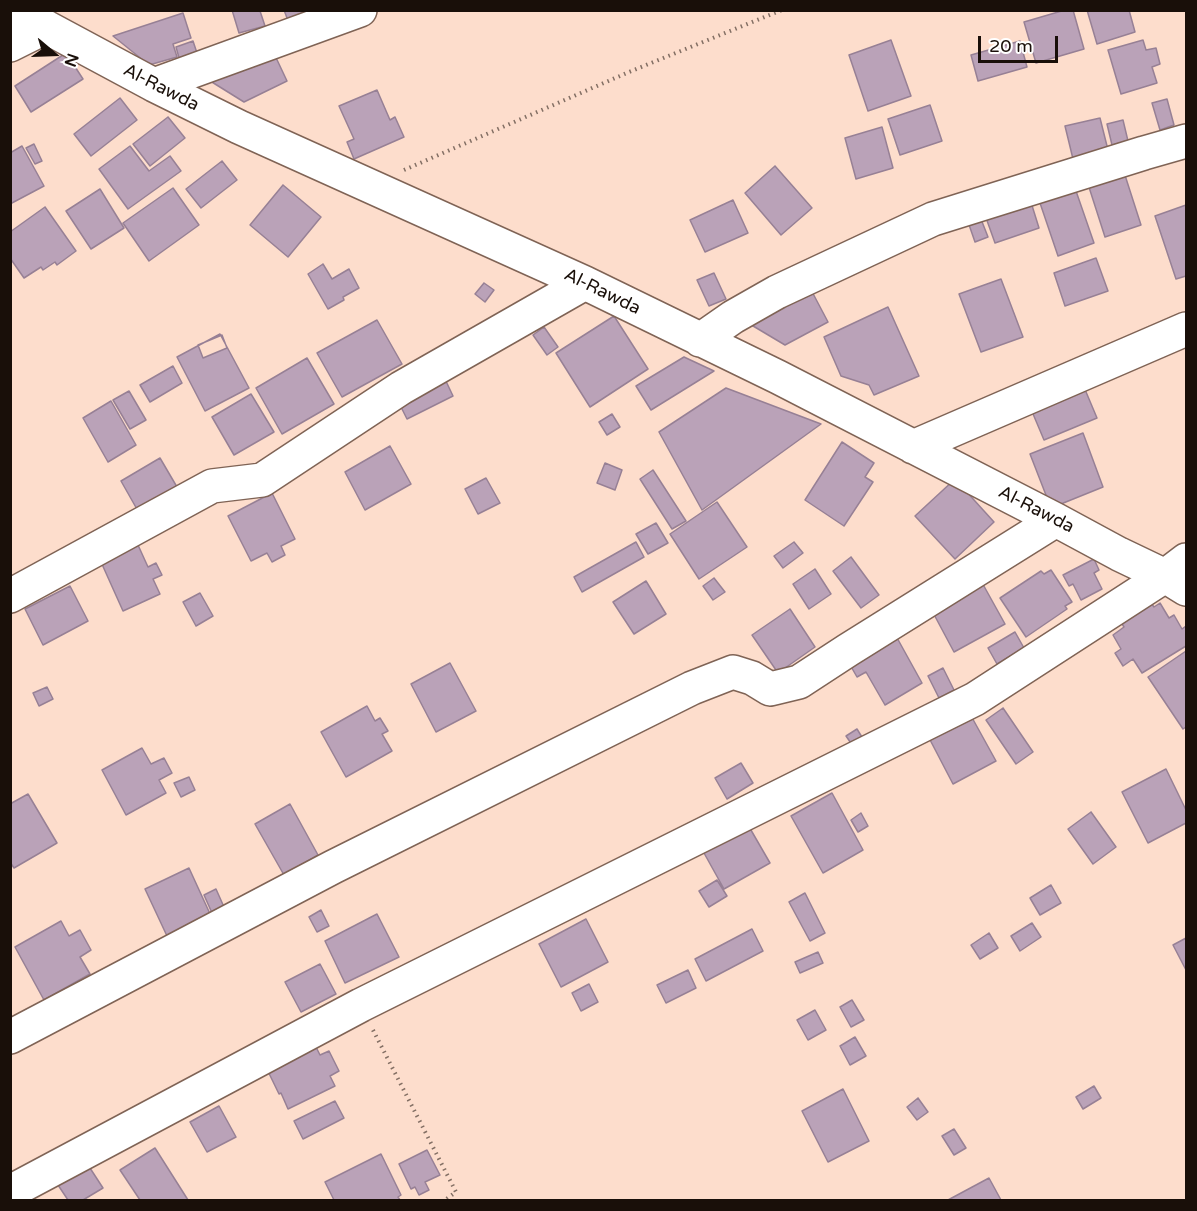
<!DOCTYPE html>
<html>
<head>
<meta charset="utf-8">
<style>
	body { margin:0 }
	#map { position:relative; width:1197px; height:1211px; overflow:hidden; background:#fdddcc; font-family:"Varela Round",sans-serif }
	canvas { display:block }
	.frame { position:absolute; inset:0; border:12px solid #190f09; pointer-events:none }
	.north { position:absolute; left:24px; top:24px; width:60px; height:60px; -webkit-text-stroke:4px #fff; paint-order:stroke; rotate:109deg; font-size:16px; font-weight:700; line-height:24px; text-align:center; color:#190f09 }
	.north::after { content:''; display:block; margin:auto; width:21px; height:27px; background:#190f09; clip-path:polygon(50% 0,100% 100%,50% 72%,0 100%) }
	.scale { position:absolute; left:978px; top:36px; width:80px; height:27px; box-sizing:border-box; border:3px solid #190f09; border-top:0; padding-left:8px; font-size:18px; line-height:21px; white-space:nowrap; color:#190f09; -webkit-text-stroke:4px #fff; paint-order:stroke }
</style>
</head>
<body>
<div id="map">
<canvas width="1197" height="1211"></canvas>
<div class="frame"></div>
<div class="north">N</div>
<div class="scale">20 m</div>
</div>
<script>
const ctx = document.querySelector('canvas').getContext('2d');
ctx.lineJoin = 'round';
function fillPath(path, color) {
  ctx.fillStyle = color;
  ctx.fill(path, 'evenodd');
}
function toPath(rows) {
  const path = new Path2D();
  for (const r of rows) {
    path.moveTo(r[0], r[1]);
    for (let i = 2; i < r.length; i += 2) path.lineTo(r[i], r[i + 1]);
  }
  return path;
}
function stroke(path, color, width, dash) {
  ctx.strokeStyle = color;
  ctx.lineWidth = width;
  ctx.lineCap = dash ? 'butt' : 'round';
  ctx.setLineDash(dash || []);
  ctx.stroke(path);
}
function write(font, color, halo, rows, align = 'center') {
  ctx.font = font + ' "Varela Round",sans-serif';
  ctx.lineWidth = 6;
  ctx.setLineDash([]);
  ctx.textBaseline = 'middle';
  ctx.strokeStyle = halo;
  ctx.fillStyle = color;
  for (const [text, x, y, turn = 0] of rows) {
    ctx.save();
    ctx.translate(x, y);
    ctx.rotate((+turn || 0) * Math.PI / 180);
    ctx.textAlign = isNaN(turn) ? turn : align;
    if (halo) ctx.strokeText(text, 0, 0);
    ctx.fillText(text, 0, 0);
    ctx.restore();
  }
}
const building = toPath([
	[232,10,262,10,260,11,265,26,239,33,232,10],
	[284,10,313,10,290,26,284,10],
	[1065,10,1073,10,1084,49,1036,63,1024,22,1065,10],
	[1087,10,1129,10,1135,32,1097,44,1087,10],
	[183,13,191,38,173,44,177,57,149,65,113,36,183,13],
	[891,40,911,96,868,111,849,55,891,40],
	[1143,40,1146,50,1156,48,1160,64,1152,67,1157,83,1121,94,1108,50,1143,40],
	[193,41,199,59,181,65,176,47,193,41],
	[1020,41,1027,67,978,81,971,55,1020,41],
	[271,47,287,81,244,102,207,79,271,47],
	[66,53,83,79,31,112,15,86,66,53],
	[377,90,390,120,395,117,404,137,354,159,347,142,354,139,339,106,377,90],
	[120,98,137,120,91,156,74,134,120,98],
	[1167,99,1174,125,1160,130,1152,103,1167,99],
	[930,105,942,141,900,155,888,119,930,105],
	[168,117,185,138,150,166,133,144,168,117],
	[1100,118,1108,150,1073,159,1065,126,1100,118],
	[1123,120,1128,141,1112,145,1107,124,1123,120],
	[882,127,893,168,856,179,845,138,882,127],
	[34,144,42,161,35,164,26,148,34,144],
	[22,146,44,186,10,204,10,153,22,146],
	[130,146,149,171,170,156,181,171,128,209,99,169,130,146],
	[222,161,237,180,201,208,186,189,222,161],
	[775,166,812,208,781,235,745,193,775,166],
	[1123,169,1141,225,1105,237,1087,181,1123,169],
	[283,185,321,217,288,257,250,225,283,185],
	[173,188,199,225,149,261,123,223,173,188],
	[100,189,124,228,91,249,66,211,100,189],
	[1076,191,1094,243,1058,256,1040,203,1076,191],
	[1030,199,1039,228,995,243,985,215,1030,199],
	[733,200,748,233,705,252,690,220,733,200],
	[1186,205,1186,276,1176,279,1155,216,1186,205],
	[45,207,76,251,57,265,55,262,43,270,41,267,24,278,10,258,10,232,45,207],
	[979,214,988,237,975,242,967,219,979,214],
	[1096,258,1108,291,1065,306,1054,273,1096,258],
	[323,264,332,279,349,269,359,288,343,297,344,300,328,309,308,274,323,264],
	[714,273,726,299,709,306,697,280,714,273],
	[1001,279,1023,337,981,352,959,294,1001,279],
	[484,283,494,290,485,302,475,294,484,283],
	[809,286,828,322,785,345,743,320,809,286],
	[888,307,919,376,874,395,869,385,841,376,824,337,888,307],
	[614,316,648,369,590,407,556,353,614,316],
	[377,320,402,364,342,397,317,353,377,320],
	[544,327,558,347,547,355,533,335,544,327],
	[220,334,249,388,205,411,177,357,220,334],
	[222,335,227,348,203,358,198,345,222,335],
	[684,357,714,371,651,410,636,386,684,357],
	[307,358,334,404,282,434,256,388,307,358],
	[173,366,182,383,150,402,140,385,173,366],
	[444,377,453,396,407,419,398,401,444,377],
	[1081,380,1097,418,1044,440,1028,402,1081,380],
	[726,388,821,424,702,510,659,432,726,388],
	[129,391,146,420,130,429,113,400,129,391],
	[251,394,274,432,234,455,212,417,251,394],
	[111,401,136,445,108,462,83,418,111,401],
	[612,414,620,427,607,435,599,422,612,414],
	[1083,433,1103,487,1051,508,1030,454,1083,433],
	[842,442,874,463,865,477,873,482,844,526,805,500,842,442],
	[390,446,411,484,365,510,345,472,390,446],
	[160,458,177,487,138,511,121,481,160,458],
	[605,463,622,470,615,490,597,483,605,463],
	[653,470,686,521,672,529,640,479,653,470],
	[486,478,500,503,478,514,465,489,486,478],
	[955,479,994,522,955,559,915,516,955,479],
	[272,493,295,539,281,546,285,555,272,562,267,553,251,561,228,516,272,493],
	[717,502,747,547,699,579,670,534,717,502],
	[656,523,668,543,648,554,636,534,656,523],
	[636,542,644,557,582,592,574,577,636,542],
	[794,542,803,553,783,568,774,556,794,542],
	[138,545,148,567,156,563,162,575,153,579,160,594,123,611,101,562,138,545],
	[851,557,879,595,861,608,833,571,851,557],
	[1094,559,1099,570,1094,573,1102,589,1081,600,1073,584,1069,586,1063,575,1094,559],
	[815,569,831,594,809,609,793,584,815,569],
	[1051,570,1072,602,1065,606,1067,609,1026,637,1000,598,1041,571,1044,574,1051,570],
	[714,578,725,592,713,600,703,586,714,578],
	[980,579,1005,624,954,652,930,607,980,579],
	[646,581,666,614,634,634,613,602,646,581],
	[70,586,88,621,43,645,25,609,70,586],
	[200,593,213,616,196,626,183,602,200,593],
	[1144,593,1154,607,1160,603,1169,618,1174,615,1182,629,1186,626,1186,646,1142,673,1133,659,1123,666,1115,653,1121,649,1113,635,1124,627,1114,611,1144,593],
	[790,609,815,647,778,673,752,635,790,609],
	[1015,632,1024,648,997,664,988,648,1015,632],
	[896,636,922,683,885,705,866,672,857,677,849,663,896,636],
	[1186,651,1186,727,1183,729,1148,677,1186,651],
	[450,663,476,711,436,732,411,684,450,663],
	[943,668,954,690,939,698,928,676,943,668],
	[47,687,53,699,39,706,33,693,47,687],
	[367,706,375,721,380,718,388,731,382,734,392,751,346,777,321,732,367,706],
	[1003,708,1033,752,1016,764,986,720,1003,708],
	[970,714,996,761,953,784,928,736,970,714],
	[857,729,865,742,855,749,846,736,857,729],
	[142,748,151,764,164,758,172,773,159,780,166,793,126,815,102,770,142,748],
	[741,763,753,783,727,799,715,778,741,763],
	[1166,769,1186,810,1186,823,1148,843,1122,792,1166,769],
	[189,777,195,790,181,797,174,783,189,777],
	[832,793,863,850,823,873,791,816,832,793],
	[28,794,57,843,14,868,10,862,10,804,28,794],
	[290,804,318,855,284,875,255,824,290,804],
	[1091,812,1116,847,1093,864,1068,829,1091,812],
	[861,813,868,826,858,832,851,820,861,813],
	[744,818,770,863,724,889,699,844,744,818],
	[189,868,211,916,167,936,145,889,189,868],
	[717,880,727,896,709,907,699,891,717,880],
	[1051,885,1061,903,1040,915,1030,898,1051,885],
	[216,889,224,907,212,913,204,895,216,889],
	[805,893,825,933,810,941,789,902,805,893],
	[321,910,329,926,317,932,309,917,321,910],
	[377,914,399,957,345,983,325,941,377,914],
	[586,919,608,962,561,987,539,944,586,919],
	[61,921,69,936,80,930,91,950,80,957,90,974,44,1000,15,947,61,921],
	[1032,923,1041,937,1020,951,1011,936,1032,923],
	[752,929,763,951,706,981,695,959,752,929],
	[989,933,998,948,980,959,971,945,989,933],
	[1186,938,1186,970,1173,945,1186,938],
	[818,952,823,963,800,973,795,962,818,952],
	[320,964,336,994,301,1012,285,982,320,964],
	[688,970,696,988,666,1003,657,985,688,970],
	[589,984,598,1002,581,1011,572,993,589,984],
	[852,1000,864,1020,851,1027,840,1007,852,1000],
	[815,1010,826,1030,808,1040,797,1020,815,1010],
	[311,1037,320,1055,329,1051,339,1071,330,1076,335,1086,288,1109,281,1093,279,1094,263,1061,311,1037],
	[855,1037,866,1056,850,1065,840,1046,855,1037],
	[1094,1086,1101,1098,1083,1109,1076,1097,1094,1086],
	[843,1089,869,1141,828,1162,802,1111,843,1089],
	[918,1098,928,1112,917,1120,907,1107,918,1098],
	[335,1101,344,1118,303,1139,294,1121,335,1101],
	[219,1106,236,1137,207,1152,190,1122,219,1106],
	[954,1129,966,1148,954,1155,942,1136,954,1129],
	[155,1148,188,1200,140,1200,120,1170,155,1148],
	[427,1150,440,1175,425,1182,429,1190,419,1195,415,1187,411,1189,399,1164,427,1150],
	[381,1154,401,1195,398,1197,400,1200,334,1200,325,1182,381,1154],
	[88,1165,103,1188,83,1200,68,1200,58,1185,88,1165],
	[989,1178,1001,1200,948,1200,989,1178]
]);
fillPath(building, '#baa2b8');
stroke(building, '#978095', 1.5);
const minor = toPath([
	[11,10,46,27,154,85,239,127,585,283,778,377,1056,520,1119,554,1165,576,1186,589],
	[10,45,46,27],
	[154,85,360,10],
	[700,340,733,317,777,292,933,219,1144,153,1186,141],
	[913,447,1186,329],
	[10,596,212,486,262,480,401,388,585,283],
	[10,1037,333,867,692,688,733,672,752,678,770,689,799,682,848,650,1056,520],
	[10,1192,361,1005,975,699,1165,576,1186,560]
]);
stroke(minor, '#7f6355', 36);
stroke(toPath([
	[404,170,629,72,782,10],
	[373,1030,456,1192,445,1200]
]), '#836f64', 4, [1.5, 4.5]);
stroke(minor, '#fff', 33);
write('18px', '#190f09', '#fff', [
	["Al-Rawda",161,88,27],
	["Al-Rawda",602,292,26],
	["Al-Rawda",1036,510,27]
]);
</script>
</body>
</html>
